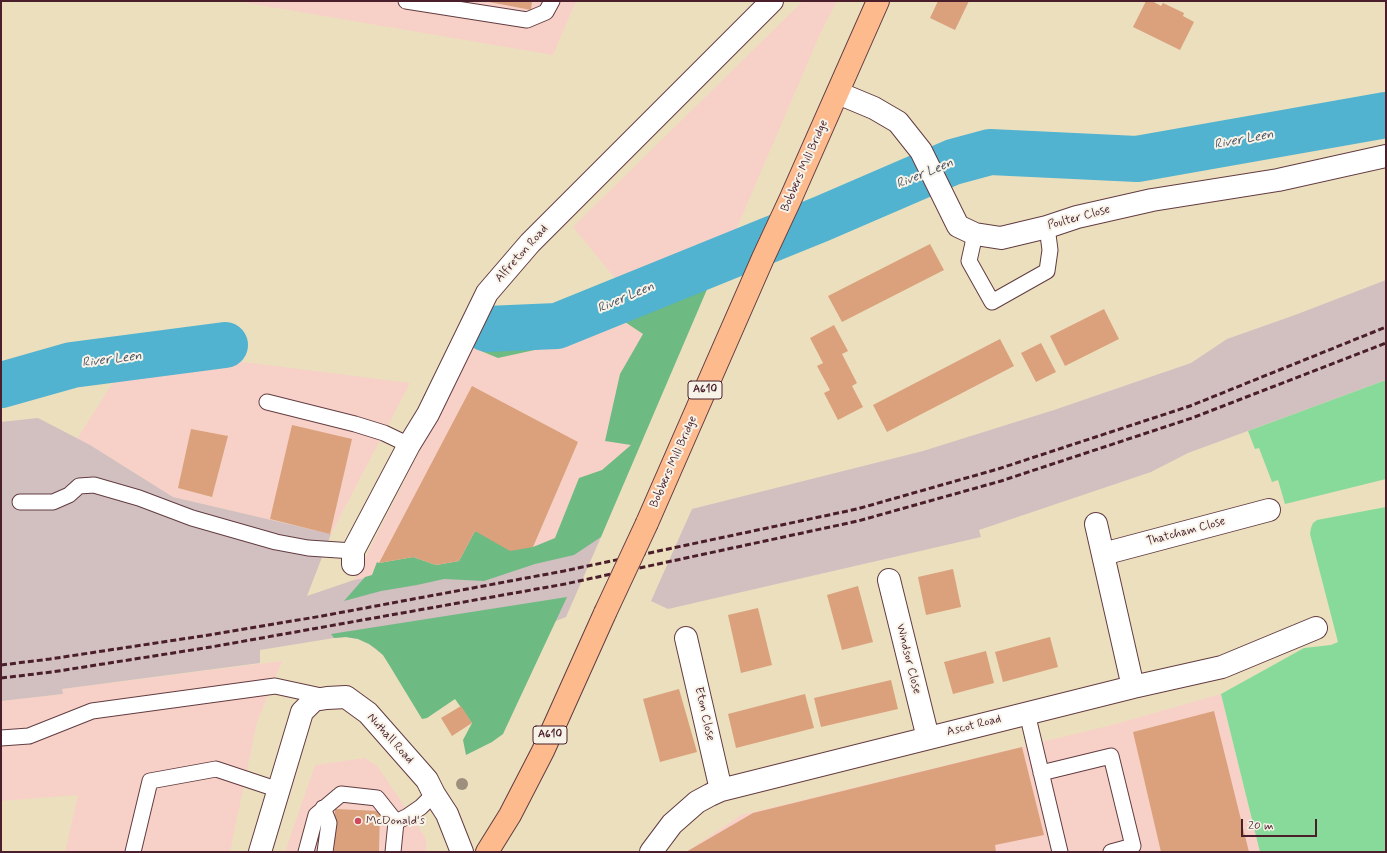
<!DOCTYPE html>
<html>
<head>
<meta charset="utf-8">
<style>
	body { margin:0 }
	#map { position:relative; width:1387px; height:853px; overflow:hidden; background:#ecdfbe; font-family:Mynerve,sans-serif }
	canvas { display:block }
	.frame { position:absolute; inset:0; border:2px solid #4a1f2b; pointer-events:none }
	.scale { position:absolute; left:1241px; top:819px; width:76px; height:18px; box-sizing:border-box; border:2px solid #4a1f2b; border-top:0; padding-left:5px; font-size:12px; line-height:14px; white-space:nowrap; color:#4a1f2b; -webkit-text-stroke:3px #f7f3e8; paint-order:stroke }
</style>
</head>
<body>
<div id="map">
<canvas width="1387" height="853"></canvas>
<div class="frame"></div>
<div class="scale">20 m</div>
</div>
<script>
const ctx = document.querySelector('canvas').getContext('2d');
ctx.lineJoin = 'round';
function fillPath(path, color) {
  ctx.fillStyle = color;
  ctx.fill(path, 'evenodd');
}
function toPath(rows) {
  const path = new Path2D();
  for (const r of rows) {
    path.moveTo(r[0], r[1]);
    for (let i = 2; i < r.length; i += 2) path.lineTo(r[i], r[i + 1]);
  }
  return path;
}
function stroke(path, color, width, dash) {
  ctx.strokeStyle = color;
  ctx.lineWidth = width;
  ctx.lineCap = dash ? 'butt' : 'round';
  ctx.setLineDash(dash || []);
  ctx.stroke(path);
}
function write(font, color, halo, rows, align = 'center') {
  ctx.font = font + ' Mynerve,sans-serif';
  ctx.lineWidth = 4;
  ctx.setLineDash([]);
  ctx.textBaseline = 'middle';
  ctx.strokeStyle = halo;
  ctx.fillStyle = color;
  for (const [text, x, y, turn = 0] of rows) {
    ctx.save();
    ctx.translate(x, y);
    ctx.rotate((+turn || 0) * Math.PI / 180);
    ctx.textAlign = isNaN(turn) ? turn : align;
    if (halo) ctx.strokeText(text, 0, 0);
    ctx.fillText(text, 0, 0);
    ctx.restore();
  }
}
fillPath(toPath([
	[236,1,576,1,553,55],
	[803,1,837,1,821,32,727,251,693,259,623,288,573,227],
	[715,269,601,537,354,580,473,346,579,328],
	[227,360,410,383,331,534,173,497,90,445,77,439,119,373],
	[282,661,257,722,230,852,65,852,78,795,1,801,1,701,63,694,62,689],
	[1221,694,1260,852,686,852,741,815,1108,726],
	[365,758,378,767,426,838,426,852,285,852,315,765]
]), '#f7d1c7');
fillPath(toPath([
	[1386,280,1386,380,1188,453,1151,472,979,530,981,537,668,609,651,601,692,509,923,451,1054,410,1191,363,1227,339,1295,315],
	[38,418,90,445,173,497,331,534,307,596,354,580,601,537,566,617,519,635,388,663,383,655,369,644,358,639,346,637,334,638,260,650,260,663,62,689,63,694,1,701,1,422]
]), '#d2bfc0');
fillPath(toPath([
	[1386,380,1386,479,1285,504,1278,480,1272,482,1259,448,1255,449,1248,431],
	[1386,507,1386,852,1260,852,1221,694,1304,648,1331,645,1338,642,1310,534,1311,528,1313,523,1317,520]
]), '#88da9b');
fillPath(toPath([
	[717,266,601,537,574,555,535,564,484,581,444,579,417,585,381,591,344,601,365,577,372,575,377,562,379,563,413,557,436,565,459,561,475,531,533,547,555,538,579,478,602,470,631,445,605,441,620,374,643,334,625,322,562,344,498,358,481,351,482,335,562,327],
	[567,597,503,734,492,742,466,755,463,740,472,723,455,699,427,718,422,719,388,663,383,655,376,649,369,644,358,639,346,637,334,638,331,634]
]), '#6eba83');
stroke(toPath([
	[487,329,557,326,821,219,953,162,990,152,1137,159,1386,115],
	[1,385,72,365,225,345]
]), '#51b3cf', 46);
fillPath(toPath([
	[484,1,532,1,531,10],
	[938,1,969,1,955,30,930,18],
	[1146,1,1152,1,1161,6,1163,3,1184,13,1183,16,1194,22,1180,50,1133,27],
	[930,244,944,270,842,322,828,296],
	[1104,309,1119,339,1065,366,1050,336],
	[834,325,848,351,842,354,857,383,852,386,863,407,838,420,824,393,830,390,817,366,823,363,810,338],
	[1000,339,1014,366,887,432,873,405],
	[1041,343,1056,372,1036,382,1021,353],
	[472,386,578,442,533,547,510,551,475,531,459,561,436,565,413,557,379,563],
	[292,425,352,439,330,534,270,519],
	[191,429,228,436,212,497,178,488],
	[953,569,961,607,926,615,918,577],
	[858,586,873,642,842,650,827,595],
	[758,608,772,665,741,673,728,615],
	[1050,637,1058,667,1003,682,995,652],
	[986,651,994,683,953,694,944,662],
	[891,680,898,709,821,727,814,698],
	[679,689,697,752,660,762,643,699],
	[805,694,814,728,736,748,728,714],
	[461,706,472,723,452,736,441,718],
	[1214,711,1249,852,1161,852,1133,732],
	[1022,747,1044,835,995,845,996,852,686,852,753,813],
	[335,809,380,811,379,852,334,852]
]), '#daa17c');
const lane = toPath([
	[406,1,527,20,546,12,552,1],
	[975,234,969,261,992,302,1047,271,1050,250,1047,227],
	[267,402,355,424,384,433,409,445],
	[20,502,53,502,69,495,79,486,94,485,139,498,192,518,276,542,308,548,353,551],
	[1027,713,1060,852],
	[1,738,29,736,92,711,275,686,326,697],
	[1041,773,1111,756,1133,846,1111,852],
	[323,808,329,823,325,852],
	[396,822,408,816,421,807,434,794],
	[133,852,150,781,216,769,279,790],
	[306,852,316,815,341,794,377,798,396,822,393,852]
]);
const street = toPath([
	[838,93,874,108,898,122,921,151,958,226,975,234,1001,238,1047,227,1077,217,1152,200,1278,180,1386,156],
	[1096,524,1133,687],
	[1103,554,1269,510],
	[353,564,353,551,409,445,428,414,487,293,530,243,772,1],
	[889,580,928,738],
	[686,638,721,790],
	[260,852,302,712,314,700,327,698,346,697,368,713,427,780,434,794,447,814,462,852],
	[651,852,672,824,697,802,710,795,721,790,1133,687,1222,667,1316,628]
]);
const primary = toPath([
	[647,523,763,258,790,200,878,1],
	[487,852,510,815,543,751,605,613]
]);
stroke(lane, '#623c41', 17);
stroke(street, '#623c41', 24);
stroke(primary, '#623c41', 24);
stroke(lane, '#fff', 15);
stroke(street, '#fff', 22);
stroke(primary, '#fcba8d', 22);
stroke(toPath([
	[1,665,50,659,209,635,322,616,564,571,857,509,998,469,1190,406,1386,327],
	[1,678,52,672,211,647,565,584,858,521,1001,481,1192,418,1386,343]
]), '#4a1f2b', 3, [6, 3]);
const primaryBridge = toPath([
	[605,613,647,523]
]);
stroke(primaryBridge, '#623c41', 24, []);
stroke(primaryBridge, '#fcba8d', 22);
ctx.fillStyle = '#9c8f7d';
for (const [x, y] of [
	[462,784]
]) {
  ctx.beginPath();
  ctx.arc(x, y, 6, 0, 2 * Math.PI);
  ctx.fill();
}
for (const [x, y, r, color] of [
	[358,821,4,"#d1495b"]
]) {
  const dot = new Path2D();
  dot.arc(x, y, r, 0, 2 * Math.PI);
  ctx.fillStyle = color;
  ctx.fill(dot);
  stroke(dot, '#f7f3e8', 1.5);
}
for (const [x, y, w] of [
	[705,390,34],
	[550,735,34]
]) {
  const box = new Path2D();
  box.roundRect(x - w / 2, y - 9, w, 18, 3);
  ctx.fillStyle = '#f7f3e8';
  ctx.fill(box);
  stroke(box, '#4a1f2b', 1);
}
write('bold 11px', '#4a1f2b', null, [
	["A610",705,390],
	["A610",550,735]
]);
write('12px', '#4a1f2b', '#f7f3e8', [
	["Bobbers Mill Bridge",805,166,-66],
	["Poulter Close",1079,218,-15],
	["Alfreton Road",522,254,-48],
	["Bobbers Mill Bridge",674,462,-66],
	["Thatcham Close",1186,532,-15],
	["Windsor Close",908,659,76],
	["Eton Close",704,714,77],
	["Ascot Road",974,726,-14],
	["Nuthall Road",390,739,48]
]);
write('12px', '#4a1f2b', '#f7f3e8', [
	["McDonald's",366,821]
], 'left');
write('italic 13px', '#4c5364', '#f7f3e8', [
	["River Leen",1244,140,-10],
	["River Leen",925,174,-22],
	["River Leen",626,298,-23],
	["River Leen",112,360,-7]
]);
</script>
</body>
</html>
